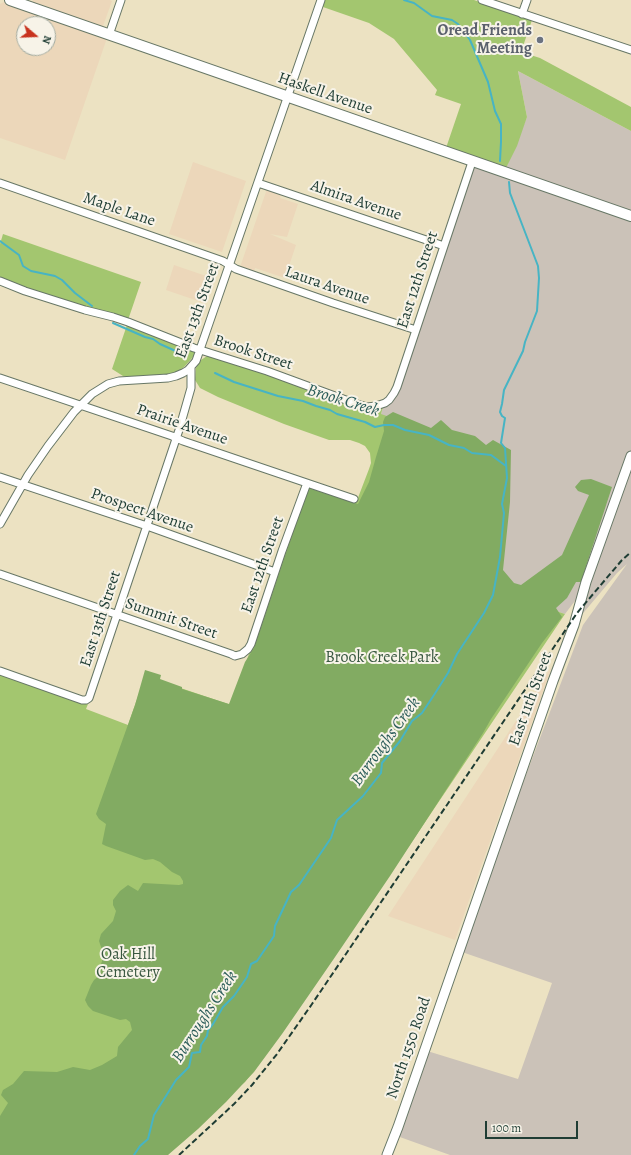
<!DOCTYPE html>
<html>
<head>
<meta charset="utf-8">
<style>
	body { margin:0 }
	#map { position:relative; width:631px; height:1155px; overflow:hidden; background:#ece2c2; font-family:Alegreya,serif }
	canvas { display:block }
	.north { position:absolute; left:16px; top:16px; width:40px; height:40px; box-sizing:border-box; background:#f7f3e8; border:1px solid #a1aaa0; border-radius:50%; rotate:109deg; font-size:11px; font-weight:700; line-height:16px; text-align:center; color:#1f3d34 }
	.north::after { content:''; display:block; margin:auto; width:14px; height:18px; background:#c8321e; clip-path:polygon(50% 0,100% 100%,50% 72%,0 100%) }
	.scale { position:absolute; left:485px; top:1121px; width:93px; height:18px; box-sizing:border-box; border:2px solid #1f3d34; border-top:0; padding-left:5px; font-size:12px; line-height:14px; white-space:nowrap; color:#1f3d34; -webkit-text-stroke:3px #f7f3e8; paint-order:stroke }
</style>
</head>
<body>
<div id="map">
<canvas width="631" height="1155"></canvas>
<div class="north">N</div>
<div class="scale">100 m</div>
</div>
<script>
const ctx = document.querySelector('canvas').getContext('2d');
ctx.lineJoin = 'round';
function fillPath(path, color) {
  ctx.fillStyle = color;
  ctx.fill(path, 'evenodd');
}
function toPath(rows) {
  const path = new Path2D();
  for (const r of rows) {
    path.moveTo(r[0], r[1]);
    for (let i = 2; i < r.length; i += 2) path.lineTo(r[i], r[i + 1]);
  }
  return path;
}
function stroke(path, color, width, dash) {
  ctx.strokeStyle = color;
  ctx.lineWidth = width;
  ctx.lineCap = dash ? 'butt' : 'round';
  ctx.setLineDash(dash || []);
  ctx.stroke(path);
}
function write(font, color, halo, rows, align = 'center') {
  ctx.font = font + ' Alegreya,serif';
  ctx.lineWidth = 4;
  ctx.setLineDash([]);
  ctx.textBaseline = 'middle';
  ctx.strokeStyle = halo;
  ctx.fillStyle = color;
  for (const [text, x, y, turn = 0] of rows) {
    ctx.save();
    ctx.translate(x, y);
    ctx.rotate((+turn || 0) * Math.PI / 180);
    ctx.textAlign = isNaN(turn) ? turn : align;
    if (halo) ctx.strokeText(text, 0, 0);
    ctx.fillText(text, 0, 0);
    ctx.restore();
  }
}
fillPath(toPath([
	[33,0,110,0,112,1,103,26,32,3],
	[4,2,107,38,65,160,0,138,0,4],
	[24,24,48,24,48,48,24,48],
	[193,162,246,181,222,252,169,234],
	[268,186,282,191,280,198,298,204,287,237,270,234,296,245,285,278,255,268,253,275,239,270],
	[174,265,212,278,204,303,166,290],
	[552,666,455,940,388,916]
]), '#ecd7ba');
fillPath(toPath([
	[518,71,631,131,631,1155,450,1155,397,1136,424,1050,518,1079,552,983,459,951,583,625,627,564,617,573,579,618,590,581,565,614,490,589,381,414,383,407,387,405,477,158,506,168,527,117]
]), '#cbc2b8');
fillPath(toPath([
	[325,0,474,0,532,20,521,52,540,58,631,107,631,131,518,71,527,117,517,146,506,168,446,148,461,104,435,95,437,90,394,39,369,23,323,7],
	[3,234,141,282,128,320,90,309,25,288,0,278,0,244],
	[127,325,192,350,194,352,194,356,184,367,177,372,167,375,127,377,123,376,112,369],
	[207,356,223,359,333,398,383,407,381,414,498,455,490,589,565,614,364,913,271,1048,245,1082,199,1122,0,1155,0,674,88,704,86,709,128,725,145,676,231,705,277,574,309,488,356,503,369,469,371,463,370,453,365,446,359,443,350,440,329,440,284,424,218,397,200,388,195,380,196,368,201,360]
]), '#a3c66f');
fillPath(toPath([
	[393,412,431,428,441,420,452,430,475,436,486,445,493,440,511,450,510,502,503,570,514,583,521,585,562,555,589,495,578,491,575,487,581,480,591,479,612,487,581,582,576,582,567,598,556,608,562,617,542,643,491,719,483,733,390,876,333,960,282,1034,254,1072,226,1102,198,1129,168,1155,0,1155,0,1116,8,1103,1,1095,3,1090,13,1084,24,1071,57,1072,73,1067,90,1070,102,1065,117,1056,118,1047,132,1030,130,1022,126,1019,120,1020,93,1011,88,1006,85,1000,91,985,94,980,100,975,101,964,104,956,99,941,101,934,113,921,116,911,113,905,113,900,120,891,128,885,138,891,143,883,179,885,183,884,183,881,180,876,172,872,160,862,153,859,145,860,106,846,102,844,106,824,99,819,96,814,135,705,145,670,161,675,160,679,182,687,182,689,229,704,245,662,254,648,308,488,358,504,369,482,376,457,384,431,383,422,385,417]
]), '#82ab62');
stroke(toPath([
	[404,0,414,3,432,16,452,20,458,24,470,40,488,82,495,111,501,124,501,142,500,161],
	[0,241,19,255,23,266,31,271,55,276,62,280,75,293,92,306],
	[113,323,145,337,153,339,160,344,180,353],
	[215,373,234,382,278,396,303,401,316,406,330,410,337,414,365,422,375,427,384,425,393,425,405,430,429,435,449,445,464,448,472,453,491,455,506,466],
	[134,1155,140,1146,148,1139,154,1115,176,1080,189,1067,192,1053,200,1052,201,1045,207,1036,208,1030,213,1024,223,1007,234,996,247,977,251,964,257,961,274,936,275,926,291,892,299,885,331,838,337,820,363,796,381,773,382,763,400,741,412,721,422,713,434,695,448,673,457,654,484,613,493,595,500,557,504,513,502,504,507,478,505,448,501,443,505,418,502,416,500,412,502,404,504,390,523,351,525,342,537,311,539,278,538,266,510,193,509,182]
]), '#47b4c4', 2);
const minor = toPath([
	[482,0,631,50],
	[522,14,527,0],
	[109,35,121,0],
	[0,183,223,261,236,269,333,303,416,330],
	[258,183,444,246],
	[0,281,25,291,85,310,113,317,128,322,194,348,267,371,354,403,367,407,376,406,385,403,389,400,394,393,397,387,472,162],
	[0,378,172,436,183,441,354,499],
	[0,477,147,526,275,572],
	[0,524,28,475,48,446,74,412,92,394,108,384,119,381,168,378,176,376,183,373,188,370,196,361,321,0],
	[0,574,231,654,235,656,242,654,248,649,251,644,282,551,307,483],
	[0,671,82,700,86,700,89,698,179,430,191,388,191,367]
]);
const tertiary = toPath([
	[387,1155,398,1127,553,681,574,625,586,582,631,456]
]);
const secondary = toPath([
	[10,0,631,216]
]);
stroke(minor, '#677766', 9);
stroke(tertiary, '#677766', 11);
stroke(secondary, '#677766', 12);
stroke(minor, '#fff', 7);
stroke(tertiary, '#fff', 9);
stroke(secondary, '#fff', 10);
stroke(toPath([
	[179,1155,234,1104,252,1085,277,1054,312,1004,577,613,622,560,631,552]
]), '#1f3d34', 2, [6, 3]);
for (const [x, y, r, color] of [
	[540,40,4,"#6b7280"]
]) {
  const dot = new Path2D();
  dot.arc(x, y, r, 0, 2 * Math.PI);
  ctx.fillStyle = color;
  ctx.fill(dot);
  stroke(dot, '#f7f3e8', 1.5);
}
write('bold 16px', '#5b616d', '#f7f3e8', [
	["Oread Friends",532,31],
	["Meeting",532,49]
], 'right');
write('16px', '#1f3d34', '#f7f3e8', [
	["Haskell Avenue",325,94,19],
	["Almira Avenue",356,201,19],
	["Maple Lane",119,210,19],
	["East 12th Street",418,280,-72],
	["Laura Avenue",327,286,19],
	["East 13th Street",198,311,-70],
	["Brook Street",253,353,18],
	["Prairie Avenue",182,425,19],
	["Prospect Avenue",142,511,19],
	["East 12th Street",263,565,-71],
	["East 13th Street",101,619,-72],
	["Summit Street",171,619,19],
	["East 11th Street",531,699,-70],
	["North 1550 Road",409,1048,-71]
]);
write('16px', '#395840', '#f7f3e8', [
	["Brook Creek Park",382,658],
	["Oak Hill",128,955],
	["Cemetery",128,973]
]);
write('italic 17px', '#295b58', '#f7f3e8', [
	["Brook Creek",343,401,17],
	["Burroughs Creek",386,742,-54],
	["Burroughs Creek",205,1017,-57]
]);
</script>
</body>
</html>
